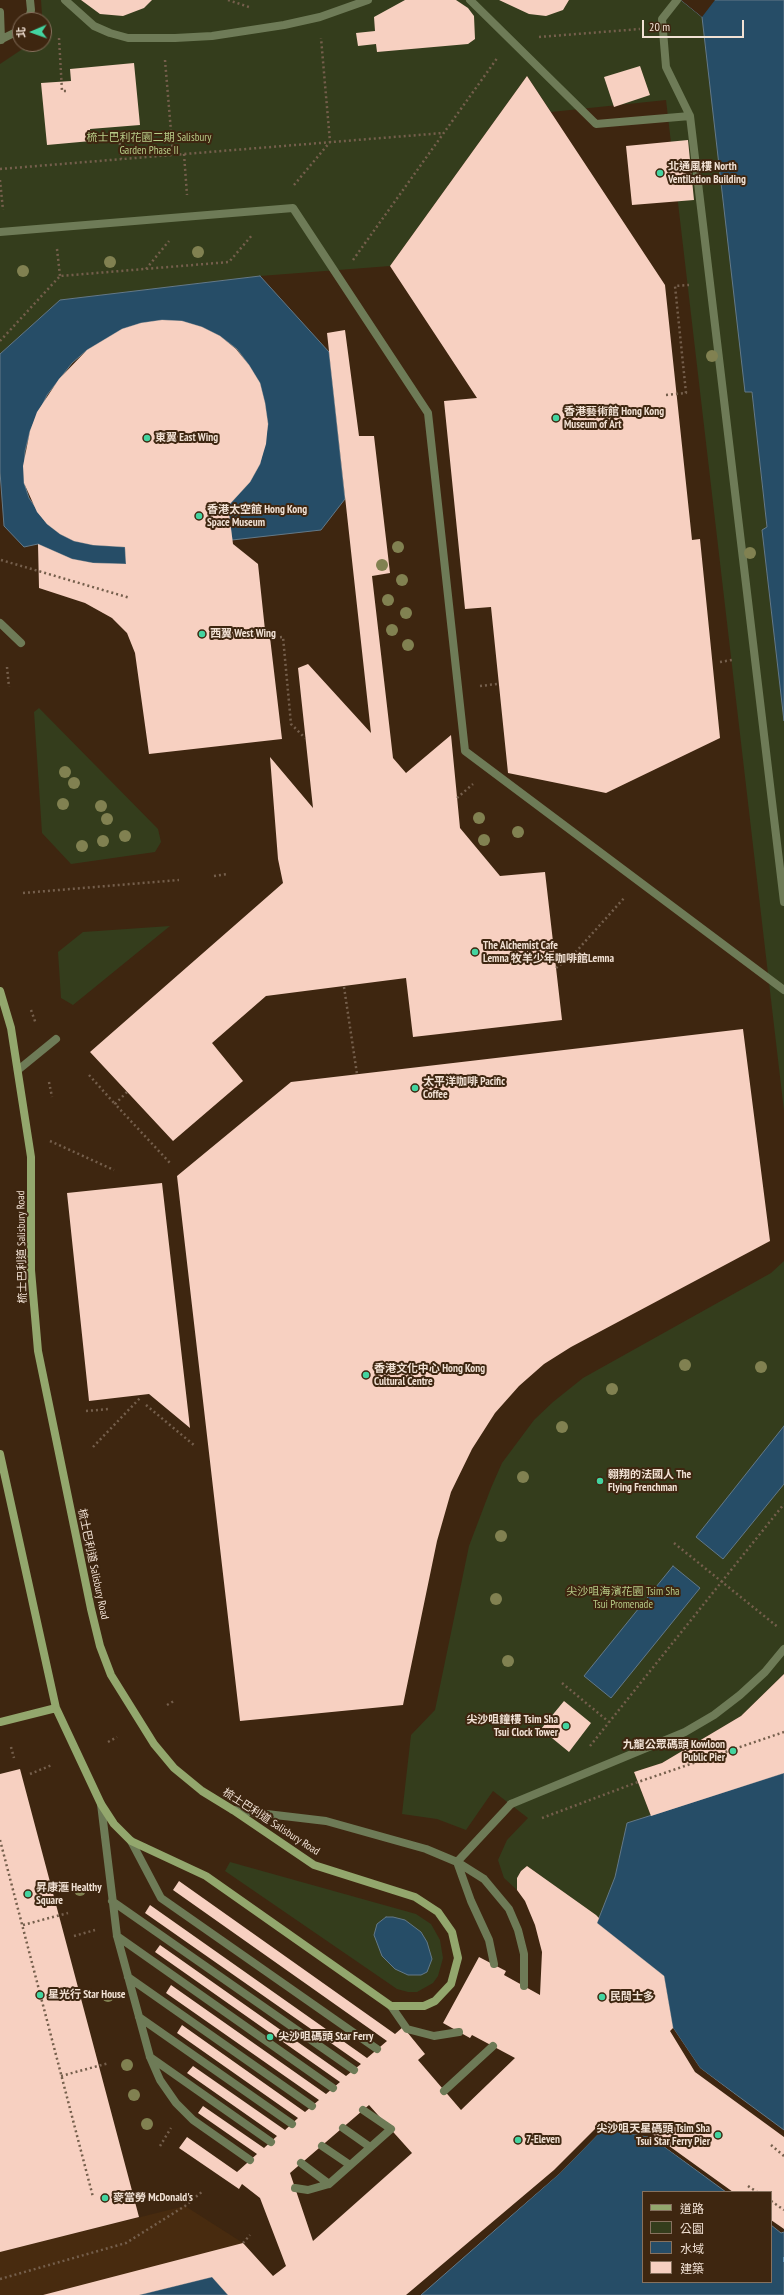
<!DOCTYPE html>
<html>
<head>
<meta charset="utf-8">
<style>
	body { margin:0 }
	#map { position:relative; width:784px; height:2295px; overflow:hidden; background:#3e2610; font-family:"PT Sans Narrow","Noto Sans TC",sans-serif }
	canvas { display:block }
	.legend { position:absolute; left:642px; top:2191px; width:130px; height:92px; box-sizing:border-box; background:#3e2610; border:1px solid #86715e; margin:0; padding:5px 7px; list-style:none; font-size:12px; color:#f1e1d4 }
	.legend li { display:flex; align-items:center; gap:8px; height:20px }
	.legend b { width:20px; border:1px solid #86715e }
	.north { position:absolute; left:12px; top:12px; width:40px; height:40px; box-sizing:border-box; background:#3e2610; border:1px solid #86715e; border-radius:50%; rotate:268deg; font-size:11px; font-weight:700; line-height:16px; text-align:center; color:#f1e1d4 }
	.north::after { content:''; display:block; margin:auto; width:14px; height:18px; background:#43d4a0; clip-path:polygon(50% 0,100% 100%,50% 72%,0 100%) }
	.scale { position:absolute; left:642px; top:20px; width:102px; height:18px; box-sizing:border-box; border:2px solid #f1e1d4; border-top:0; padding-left:5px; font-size:12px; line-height:14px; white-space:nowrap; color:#f1e1d4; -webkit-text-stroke:3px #3e2610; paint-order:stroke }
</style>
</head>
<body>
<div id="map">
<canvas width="784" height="2295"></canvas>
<ul class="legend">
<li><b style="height:5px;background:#93a76d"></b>道路</li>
<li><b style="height:11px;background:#343d1c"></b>公園</li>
<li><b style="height:11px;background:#264d67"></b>水域</li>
<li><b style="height:11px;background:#f7d0c1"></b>建築</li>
</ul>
<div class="north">北</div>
<div class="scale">20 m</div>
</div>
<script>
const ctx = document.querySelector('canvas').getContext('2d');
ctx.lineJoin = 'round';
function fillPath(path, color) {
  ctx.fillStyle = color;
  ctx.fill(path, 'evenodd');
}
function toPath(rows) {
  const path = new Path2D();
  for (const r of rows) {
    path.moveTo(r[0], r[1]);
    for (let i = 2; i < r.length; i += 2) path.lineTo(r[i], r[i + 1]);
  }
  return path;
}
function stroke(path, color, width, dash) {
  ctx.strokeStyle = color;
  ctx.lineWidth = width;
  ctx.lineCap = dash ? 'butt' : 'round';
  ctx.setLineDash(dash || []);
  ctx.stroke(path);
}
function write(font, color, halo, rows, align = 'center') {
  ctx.font = font + ' "PT Sans Narrow","Noto Sans TC",sans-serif';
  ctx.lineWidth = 4;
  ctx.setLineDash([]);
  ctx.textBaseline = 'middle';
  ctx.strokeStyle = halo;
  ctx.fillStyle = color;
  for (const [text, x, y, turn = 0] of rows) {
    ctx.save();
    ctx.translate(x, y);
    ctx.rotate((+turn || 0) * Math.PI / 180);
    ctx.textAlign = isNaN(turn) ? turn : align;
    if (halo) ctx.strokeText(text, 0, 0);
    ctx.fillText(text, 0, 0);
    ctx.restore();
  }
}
fillPath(toPath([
	[185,2206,243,2243,273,2276,228,2295,212,2277,139,2295,0,2295,0,2252]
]), '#482b0f');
fillPath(toPath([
	[41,0,681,0,702,17,746,392,752,392,767,528,762,531,784,721,784,1111,666,100,551,112,527,76,390,266,260,276,60,300,0,354,0,64,30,44,44,44],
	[39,708,158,829,161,842,155,852,71,864,42,833,34,712],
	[170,926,73,1005,61,998,58,952,83,932],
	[784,1261,784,1674,741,1716,662,1763,634,1772,651,1816,627,1823,615,1877,599,1918,527,1866,521,1871,517,1878,517,1890,504,1878,498,1860,507,1840,528,1818,493,1791,466,1830,437,1819,402,1814,411,1735,435,1710,469,1546,491,1488,502,1463,534,1420,553,1402,583,1378,771,1273],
	[230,1862,416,1914,431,1924,440,1940,443,1958,438,1976,433,1983,417,1992,408,1992,397,1989,225,1871]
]), '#343d1c');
const water = toPath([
	[681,0,784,0,784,721,762,530,767,527,752,392,745,392,702,17,681,0],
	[260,276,329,352,345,499,321,530,232,540,228,506,250,482,260,464,268,424,265,403,260,383,249,365,237,349,220,336,202,327,182,321,162,320,141,323,122,329,87,350,72,363,47,395,30,431,25,451,24,483,29,498,47,524,60,534,74,541,93,545,125,547,126,564,93,563,72,559,38,544,24,547,4,526,0,472,0,354,60,300,260,276],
	[784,1426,784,1484,723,1559,696,1537,784,1426],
	[673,1566,700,1588,611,1698,584,1676,673,1566],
	[784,1773,784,2130,700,2068,673,2028,664,1976,597,1923,615,1877,627,1823,784,1773],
	[386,1917,393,1917,405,1920,421,1932,427,1942,432,1959,427,1972,421,1975,408,1975,395,1969,382,1956,374,1935,377,1924,386,1917],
	[603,2129,651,2137,726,2192,643,2192,643,2282,771,2282,771,2225,781,2233,784,2232,784,2295,421,2295,560,2173,603,2129],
	[212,2277,228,2295,139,2295,212,2277]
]);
fillPath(water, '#264d67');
stroke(water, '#637988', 1);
fillPath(toPath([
	[681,0,715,0,702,17],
	[673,2028,700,2068,784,2132,698,2070,674,2034,672,2029],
	[602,2127,652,2136,728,2192,651,2137,603,2129,560,2173,419,2295,559,2171]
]), '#3e2610');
stroke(toPath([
	[784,2257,784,2264]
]), '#8acaf8', 1, [5, 4]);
fillPath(toPath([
	[81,0,152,0,144,8,123,16,100,14],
	[405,0,456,0,468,8,474,16,475,39,468,44,377,52,376,44,358,46,356,33,375,31,374,17],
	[499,0,569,0,563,10,546,16,529,14],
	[134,63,140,125,90,129,91,141,47,145,41,83,71,81,70,69],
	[640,66,650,95,614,107,604,77],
	[527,76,665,285,692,540,700,539,720,738,606,793,508,773,491,607,465,609,444,401,477,398,390,266],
	[688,140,694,200,632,205,626,146],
	[162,320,182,321,202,327,220,336,236,349,249,365,260,383,265,403,268,424,266,444,260,464,250,482,228,506,233,544,258,564,265,630,269,629,282,739,149,754,135,653,127,633,112,618,85,603,39,588,38,544,72,559,93,563,126,564,125,547,93,545,74,541,60,534,47,524,37,512,24,483,23,466,30,431,37,412,59,379,87,350,122,329,141,323],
	[345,330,359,436,374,436,390,573,372,576,393,758,406,773,451,735,460,828,500,876,545,872,562,1020,413,1037,406,978,266,996,212,1043,243,1081,173,1141,90,1052,283,883,278,859,270,757,313,808,298,668,308,664,371,733,327,333],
	[743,1029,770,1241,571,1347,544,1364,519,1386,495,1413,472,1449,451,1492,437,1541,403,1705,240,1721,177,1176,291,1082],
	[162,1183,190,1428,149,1394,89,1401,67,1193],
	[784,1674,784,1773,651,1816,634,1772,662,1763,741,1716],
	[564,1701,591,1723,569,1752,541,1729],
	[20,1769,139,2217,0,2252,0,1774],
	[527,1866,596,1915,599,1918,597,1923,664,1976,673,2028,670,2031,695,2072,784,2137,784,2229,771,2220,771,2192,733,2192,651,2133,601,2123,554,2170,406,2295,228,2295,212,2277,139,2295,43,2295,243,2243,273,2276,286,2266,260,2198,242,2184,239,2189,179,2148,187,2137,237,2172,257,2154,198,2113,203,2106,264,2148,277,2136,187,2073,193,2066,285,2130,298,2118,177,2033,182,2025,305,2112,319,2100,166,1993,171,1985,326,2094,340,2082,155,1952,160,1945,346,2076,361,2064,145,1913,150,1905,367,2058,387,2041,173,1890,179,1881,395,2034,403,2027,425,2054,418,2060,461,2110,515,2058,472,2035,470,2038,443,2023,479,1957,506,1971,504,1975,540,1995,542,1952,535,1925,525,1901,517,1890,517,1878,521,1871],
	[369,2105,412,2153,313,2241,290,2173]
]), '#f7d0c1');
stroke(toPath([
	[228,0,249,7],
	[539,37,640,29],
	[59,38,62,91,68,91],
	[165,60,173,155],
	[119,133,121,159],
	[184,154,187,195],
	[0,169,443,133],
	[0,180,3,210],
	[294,185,330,142,321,38],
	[57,249,60,276],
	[353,260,498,57],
	[146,269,169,241],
	[0,341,60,276,229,262,253,234],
	[666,395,686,393,675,286,689,285],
	[1,560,130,598],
	[270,638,283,637,291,724,305,738],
	[720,662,732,660],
	[7,667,9,687],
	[480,686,497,684],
	[457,798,473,784],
	[214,876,227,874],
	[23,893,179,880],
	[556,968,573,955,625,897],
	[31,1010,36,1024],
	[89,1075,115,1104],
	[49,1082,52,1097],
	[127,1092,115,1104,170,1163],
	[50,1141,114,1170],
	[146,1405,195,1446],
	[86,1411,109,1409],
	[93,1447,141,1397],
	[674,1543,779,1628],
	[562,1683,609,1722],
	[167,1705,174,1701],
	[108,1742,117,1737],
	[590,1746,784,1504],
	[11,1747,14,1758],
	[30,1774,52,1765],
	[542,1818,638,1782,784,1732],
	[0,1840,93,2197],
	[23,1925,68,1913],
	[74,1936,95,1930],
	[61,2076,109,2063],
	[771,2145,784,2156],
	[160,2146,171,2128],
	[748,2186,757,2192],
	[771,2201,784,2210],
	[243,2243,250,2235],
	[0,2279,126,2243,185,2206,203,2191]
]), '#755f4c', 2.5, [2, 3]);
stroke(toPath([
	[0,12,1,40],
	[29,20,31,10,30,0],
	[0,40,20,30],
	[0,623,21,643],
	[18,1070,56,1039],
	[101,1804,117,1936,150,2057,160,2080,176,2103,193,2120,250,2160],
	[233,1810,326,1821,426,1849,457,1862,484,1879,509,1909,518,1930,524,1954,524,1986],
	[131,1841,161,1898,377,2049],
	[457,1862,471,1901,489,1940,494,1964],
	[457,1862,511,1804],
	[112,1901,354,2070],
	[117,1936,333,2088],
	[128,1977,312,2106],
	[391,2006,407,2029,434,2036,459,2032],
	[139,2017,292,2124],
	[150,2057,271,2142],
	[444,2091,493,2046],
	[343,2128,370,2147],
	[322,2146,350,2165],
	[301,2163,329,2184],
	[295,2188,308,2190,329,2184,391,2129,363,2110]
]), '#6e7b57', 8);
stroke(toPath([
	[65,0,94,26,110,33,128,38,175,38,212,36,284,25,320,17,368,0],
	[470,0,596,124,690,116],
	[677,0,662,19,666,67,690,116,784,902],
	[0,232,293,208,428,413,465,751,784,990],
	[511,1804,685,1732,714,1715,740,1695,765,1672,784,1649]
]), '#6e7b57', 8);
stroke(toPath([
	[0,991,11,1028,31,1157,31,1270,38,1351,91,1609,100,1646,111,1675,154,1744,174,1768,202,1791,233,1810,314,1865,415,1897,438,1912,452,1932,458,1958,451,1984,435,2001,424,2006,391,2006,206,1876,131,1841,114,1824,101,1804,56,1708,0,1454],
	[0,1722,56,1708]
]), '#93a76d', 8);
stroke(toPath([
	[344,987,357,1074]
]), '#755f4c', 2.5, [2, 3]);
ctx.fillStyle = '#818151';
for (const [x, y] of [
	[198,252],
	[110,262],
	[23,271],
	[712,356],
	[398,547],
	[750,553],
	[382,565],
	[402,580],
	[388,600],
	[406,613],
	[392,630],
	[408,645],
	[65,772],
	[74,783],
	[63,804],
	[101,806],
	[479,818],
	[107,819],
	[518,832],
	[125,836],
	[484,840],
	[103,841],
	[82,846],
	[685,1365],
	[761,1367],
	[612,1389],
	[562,1427],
	[523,1477],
	[501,1536],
	[496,1599],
	[508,1661],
	[80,1890],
	[108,1996],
	[127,2065],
	[134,2095],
	[147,2124]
]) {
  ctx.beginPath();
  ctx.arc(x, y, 6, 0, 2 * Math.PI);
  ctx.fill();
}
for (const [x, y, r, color] of [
	[660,173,4,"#43d4a0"],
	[556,418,4,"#43d4a0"],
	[147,438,4,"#43d4a0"],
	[199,516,4,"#43d4a0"],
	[202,634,4,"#43d4a0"],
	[475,952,4,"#43d4a0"],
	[415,1088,4,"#43d4a0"],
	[366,1375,4,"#43d4a0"],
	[600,1481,4,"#43d4a0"],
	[566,1726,4,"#43d4a0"],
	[733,1751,4,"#43d4a0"],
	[28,1894,4,"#43d4a0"],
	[40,1995,4,"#43d4a0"],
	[602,1997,4,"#43d4a0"],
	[270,2037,4,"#43d4a0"],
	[718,2135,4,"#43d4a0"],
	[518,2140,4,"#43d4a0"],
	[105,2198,4,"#43d4a0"]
]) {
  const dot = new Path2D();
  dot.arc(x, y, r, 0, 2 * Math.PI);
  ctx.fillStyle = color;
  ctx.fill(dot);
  stroke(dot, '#3e2610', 1.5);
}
write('11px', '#b7cb87', '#3e2610', [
	["梳士巴利花園二期 Salisbury",149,138],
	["Garden Phase II",149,151],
	["尖沙咀海濱花園 Tsim Sha",623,1592],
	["Tsui Promenade",623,1605]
]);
write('bold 11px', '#f1e1d4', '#3e2610', [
	["北通風樓 North",668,167],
	["Ventilation Building",668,180],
	["香港藝術館 Hong Kong",564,412],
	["Museum of Art",564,425],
	["東翼 East Wing",155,438],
	["香港太空館 Hong Kong",207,510],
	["Space Museum",207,523],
	["西翼 West Wing",210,634],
	["The Alchemist Cafe",483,946],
	["Lemna 牧羊少年咖啡館Lemna",483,959],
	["太平洋咖啡 Pacific",423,1082],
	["Coffee",423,1095],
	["香港文化中心 Hong Kong",374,1369],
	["Cultural Centre",374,1382],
	["翱翔的法國人 The",608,1475],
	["Flying Frenchman",608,1488],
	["尖沙咀鐘樓 Tsim Sha",558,1720,"right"],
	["Tsui Clock Tower",558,1733,"right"],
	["九龍公眾碼頭 Kowloon",725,1745,"right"],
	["Public Pier",725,1758,"right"],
	["昇康滙 Healthy",36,1888],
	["Square",36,1901],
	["星光行 Star House",48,1995],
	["民間士多",610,1997],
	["尖沙咀碼頭 Star Ferry",278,2037],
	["尖沙咀天星碼頭 Tsim Sha",710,2129,"right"],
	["Tsui Star Ferry Pier",710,2142,"right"],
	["7-Eleven",526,2140],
	["麥當勞 McDonald's",113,2198]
], 'left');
write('11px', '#f1e1d4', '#3e2610', [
	["梳士巴利道 Salisbury Road",22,1247,-91],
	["梳士巴利道 Salisbury Road",93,1564,78],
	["梳士巴利道 Salisbury Road",271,1822,33]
]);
</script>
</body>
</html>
